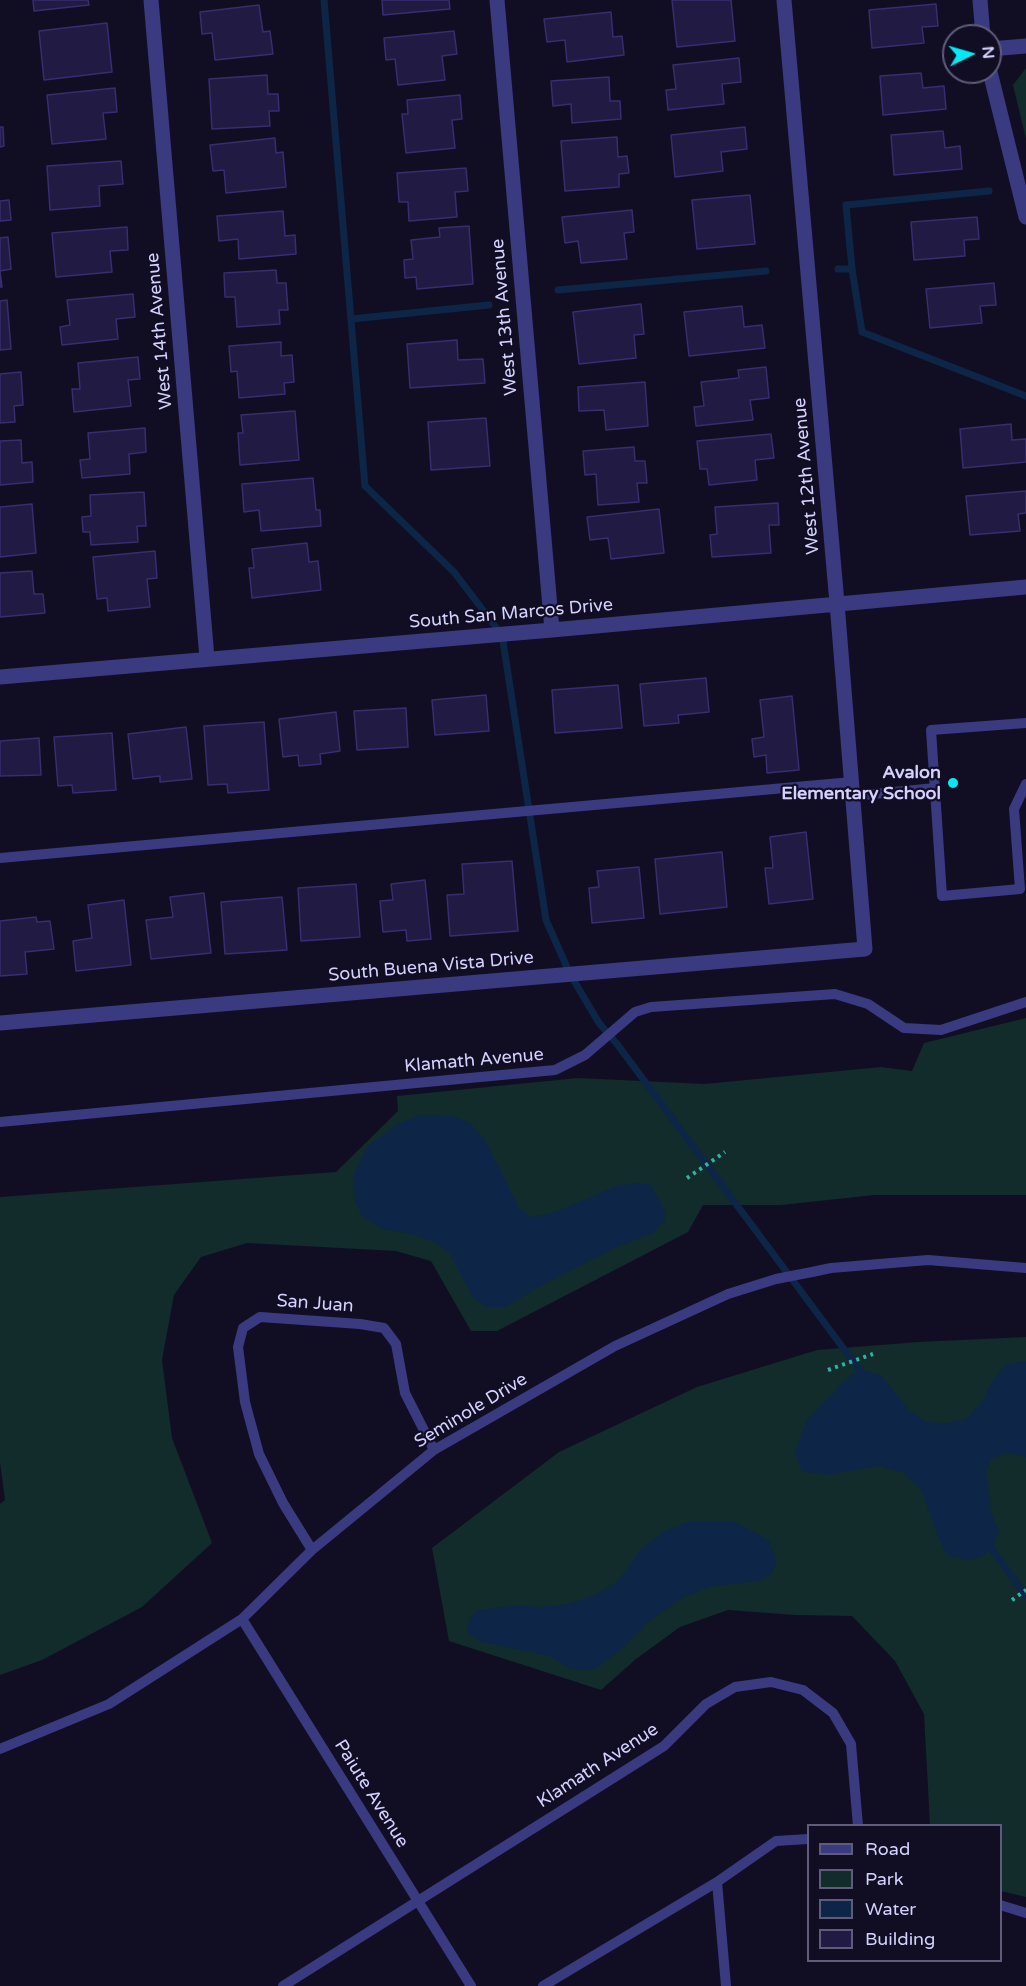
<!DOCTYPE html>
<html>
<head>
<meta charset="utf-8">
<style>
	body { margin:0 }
	#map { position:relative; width:1026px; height:1986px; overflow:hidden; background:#110e23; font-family:"Varela Round",sans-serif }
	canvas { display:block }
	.legend { position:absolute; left:807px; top:1824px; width:195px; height:138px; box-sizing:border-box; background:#110e23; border:2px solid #5f5c7b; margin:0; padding:8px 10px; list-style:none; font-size:18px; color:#d4d1fe }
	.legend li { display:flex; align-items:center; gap:12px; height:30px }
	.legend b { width:30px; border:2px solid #5f5c7b }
	.north { position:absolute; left:942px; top:24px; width:60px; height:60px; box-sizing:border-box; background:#110e23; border:2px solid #5f5c7b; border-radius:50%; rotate:85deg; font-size:16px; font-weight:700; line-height:24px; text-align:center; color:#d4d1fe }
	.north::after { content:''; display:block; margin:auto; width:21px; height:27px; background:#05e8f6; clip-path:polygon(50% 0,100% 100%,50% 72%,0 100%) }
</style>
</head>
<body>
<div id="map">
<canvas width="1026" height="1986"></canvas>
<ul class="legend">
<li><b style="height:8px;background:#3a3a81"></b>Road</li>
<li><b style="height:16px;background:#112c2a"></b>Park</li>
<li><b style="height:16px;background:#0d2647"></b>Water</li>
<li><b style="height:16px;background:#211b43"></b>Building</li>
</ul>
<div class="north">N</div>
</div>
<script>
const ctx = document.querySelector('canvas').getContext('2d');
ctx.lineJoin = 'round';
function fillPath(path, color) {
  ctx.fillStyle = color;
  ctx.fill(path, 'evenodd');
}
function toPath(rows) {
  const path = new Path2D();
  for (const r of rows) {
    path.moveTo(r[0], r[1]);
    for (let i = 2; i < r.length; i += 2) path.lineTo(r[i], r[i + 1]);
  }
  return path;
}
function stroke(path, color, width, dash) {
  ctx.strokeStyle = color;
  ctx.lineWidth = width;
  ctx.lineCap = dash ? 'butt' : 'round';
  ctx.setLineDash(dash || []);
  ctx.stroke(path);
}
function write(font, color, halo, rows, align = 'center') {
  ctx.font = font + ' "Varela Round",sans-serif';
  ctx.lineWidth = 4.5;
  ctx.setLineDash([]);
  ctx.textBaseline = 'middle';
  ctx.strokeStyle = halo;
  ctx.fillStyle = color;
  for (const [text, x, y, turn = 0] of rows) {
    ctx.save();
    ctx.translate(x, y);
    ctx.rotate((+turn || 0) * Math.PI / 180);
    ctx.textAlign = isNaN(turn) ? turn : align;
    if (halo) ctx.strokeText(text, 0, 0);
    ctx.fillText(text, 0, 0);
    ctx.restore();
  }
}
fillPath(toPath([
	[1026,68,1026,139,1013,85],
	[1026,1018,1026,1195,875,1195,781,1205,703,1205,688,1232,497,1331,471,1331,431,1261,396,1251,247,1243,201,1257,174,1295,162,1360,172,1438,212,1543,142,1607,42,1660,0,1675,0,1504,5,1500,0,1462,0,1197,336,1172,398,1111,397,1096,578,1078,705,1084,881,1067,912,1071,924,1043],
	[1026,1337,1026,1897,1001,1891,1000,1826,930,1825,924,1714,895,1661,852,1616,795,1615,728,1610,680,1627,636,1659,601,1690,449,1641,432,1548,559,1452,697,1387,817,1350,918,1342]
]), '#112c2a');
fillPath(toPath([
	[421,1115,450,1116,470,1123,485,1139,520,1209,532,1217,555,1212,620,1185,639,1183,651,1185,665,1211,664,1223,652,1233,617,1247,533,1290,506,1307,486,1307,473,1298,450,1254,436,1243,412,1234,382,1229,363,1217,355,1202,353,1175,368,1146,397,1124],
	[1026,1361,1026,1457,1011,1453,991,1458,986,1472,991,1513,999,1530,992,1549,981,1557,967,1560,947,1555,938,1537,922,1491,902,1472,879,1466,827,1475,802,1471,795,1452,807,1420,843,1382,859,1369,881,1375,907,1408,925,1422,948,1423,966,1419,984,1399,991,1383,1005,1365],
	[689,1522,734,1522,769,1540,776,1561,772,1574,759,1581,708,1587,681,1599,649,1621,624,1647,595,1670,573,1670,549,1656,482,1642,467,1632,469,1618,479,1610,519,1605,539,1607,568,1604,595,1595,618,1581,639,1551,664,1531]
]), '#0d2647');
stroke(toPath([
	[324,0,365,486,454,572,502,635,546,920,570,974,599,1023,617,1044,864,1376],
	[989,191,846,205,852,269,862,332,1026,396],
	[838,269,852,269],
	[558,290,766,271],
	[351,319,489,305],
	[987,1544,992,1549,1026,1596]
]), '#0d2647', 7);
const building = toPath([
	[33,0,88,0,89,5,34,11,33,0],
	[382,0,449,0,450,9,383,15,382,0],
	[672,0,731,0,735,41,677,47,672,0],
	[936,4,938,26,922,27,924,43,872,48,869,10,936,4],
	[259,5,263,32,270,31,273,54,215,60,212,33,202,34,200,12,259,5],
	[611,12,613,37,622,36,624,55,567,62,565,40,547,42,544,19,611,12],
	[107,23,112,72,44,80,39,31,107,23],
	[454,31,457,54,442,56,445,80,398,85,395,59,386,60,384,38,454,31],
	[739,58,741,82,722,84,724,104,668,110,666,90,676,89,673,65,739,58],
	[921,73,923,88,944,86,946,109,883,115,880,76,921,73],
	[267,75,268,94,278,94,279,111,269,111,270,126,212,129,209,79,267,75],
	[609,77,610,101,620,101,621,119,572,123,571,104,553,106,551,81,609,77],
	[115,88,117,112,103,113,106,139,52,144,47,95,115,88],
	[460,95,462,119,452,120,455,148,406,153,402,114,408,114,407,100,460,95],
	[0,127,3,127,4,146,0,147,0,127],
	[745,127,747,149,721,152,723,171,675,177,671,135,745,127],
	[943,131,945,148,960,146,962,169,894,175,891,135,943,131],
	[617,137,618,157,627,156,629,173,619,174,619,187,565,191,561,141,617,137],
	[275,138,276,153,283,152,286,187,226,193,224,170,213,171,210,145,275,138],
	[121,161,123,184,99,186,100,206,50,210,47,166,121,161],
	[466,168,468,191,455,192,457,217,409,221,408,202,399,202,397,173,466,168],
	[750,195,755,244,697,249,692,200,750,195],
	[9,200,11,220,0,221,0,201,9,200],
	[632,210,634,232,624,233,627,259,581,263,578,241,565,243,562,217,632,210],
	[283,211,285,236,295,235,296,254,239,259,238,239,219,241,217,216,283,211],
	[977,217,979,239,964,240,965,256,914,260,911,222,977,217],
	[469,226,473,284,417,289,416,277,405,278,404,260,413,259,411,240,440,237,439,228,469,226],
	[127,227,128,250,110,251,112,272,56,277,52,233,127,227],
	[8,237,11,269,0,271,2,287,0,287,0,238,8,237],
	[276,270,277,283,286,283,288,310,279,310,280,324,237,327,235,297,225,297,224,273,276,270],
	[994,283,996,305,980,306,982,323,930,328,926,289,994,283],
	[133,294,135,317,116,319,118,339,62,345,60,327,70,325,67,300,133,294],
	[7,300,11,349,0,350,0,301,7,300],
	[641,304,644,334,634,335,636,358,579,364,573,312,641,304],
	[742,306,744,327,762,325,765,348,689,356,684,312,742,306],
	[457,340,458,360,483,359,485,383,410,388,407,344,457,340],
	[281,342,281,356,292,355,294,382,284,383,285,394,239,398,237,371,231,372,229,346,281,342],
	[138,357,140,379,128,380,131,406,74,412,72,389,80,389,78,363,138,357],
	[766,367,769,398,750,400,753,420,696,426,694,407,704,406,701,382,739,378,738,370,766,367],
	[21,372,23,405,14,406,15,422,0,423,0,374,21,372],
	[645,382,648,426,606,430,604,410,579,411,578,387,645,382],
	[295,411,299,460,240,465,238,433,243,433,241,415,295,411],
	[486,418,490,466,431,470,428,422,486,418],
	[1011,424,1012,440,1026,439,1026,462,963,468,960,429,1011,424],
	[145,428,146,452,129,454,130,474,82,478,80,460,90,459,88,433,145,428],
	[771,434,774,458,755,460,757,480,709,485,707,469,700,469,697,441,771,434],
	[21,440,22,463,32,462,33,482,0,485,0,441,21,440],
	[634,447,635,461,645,461,647,483,637,483,639,502,598,505,596,474,585,475,583,451,634,447],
	[313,478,316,510,320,510,321,526,261,531,259,510,244,512,242,484,313,478],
	[1026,491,1026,513,1018,514,1020,531,970,535,966,496,1026,491],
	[144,492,146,526,137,526,138,542,91,545,90,532,83,532,82,517,91,516,90,495,144,492],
	[778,503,779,525,769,525,771,553,712,557,710,535,717,534,715,507,778,503],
	[32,504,36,553,0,557,0,507,32,504],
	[659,509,664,553,611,559,608,538,590,540,587,517,659,509],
	[307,543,309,562,318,561,321,590,252,598,249,568,254,568,252,549,307,543],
	[155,551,157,578,147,579,150,607,108,611,107,598,97,599,93,557,155,551],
	[32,571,34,594,43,594,45,613,0,617,0,573,32,571],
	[706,678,709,712,678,715,679,723,644,726,640,684,706,678],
	[618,685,622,728,555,733,552,690,618,685],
	[486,695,489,731,435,735,432,700,486,695],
	[792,696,799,770,767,773,766,755,754,757,752,739,764,737,760,700,792,696],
	[406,708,408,747,357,750,354,711,406,708],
	[336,712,340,751,320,754,321,764,299,766,298,755,283,757,279,719,336,712],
	[264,722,269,790,228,793,227,784,208,785,204,726,264,722],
	[186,727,192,779,160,782,160,776,133,779,128,734,186,727],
	[112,733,116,790,73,793,72,785,58,786,54,737,112,733],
	[39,738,41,775,0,776,0,741,39,738],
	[806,832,813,899,769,904,765,868,773,868,770,837,806,832],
	[722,852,727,907,660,914,655,859,722,852],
	[512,861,518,931,450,936,447,895,464,894,462,864,512,861],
	[639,867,644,918,592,923,589,888,599,887,597,871,639,867],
	[425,880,431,939,407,941,406,930,383,932,380,901,393,900,391,884,425,880],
	[356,884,360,937,301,941,298,888,356,884],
	[204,893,211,953,151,959,146,920,173,917,170,897,204,893],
	[282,897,287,950,225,954,221,902,282,897],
	[124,900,131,965,76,971,73,941,92,938,88,905,124,900],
	[36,917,37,922,50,921,54,949,25,952,27,974,0,976,0,921,36,917]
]);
fillPath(building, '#211b43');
stroke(building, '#372d6f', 1.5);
stroke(toPath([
	[687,1178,725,1152],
	[828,1370,873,1354],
	[1012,1600,1026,1590]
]), '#31b2a5', 4, [3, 4.5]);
stroke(toPath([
	[1026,723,931,730,942,896,1020,889,1014,809,1026,784],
	[853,796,935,788],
	[0,858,852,782],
	[0,1122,555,1070,585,1055,635,1012,651,1007,835,994,868,1004,904,1028,941,1030,1026,1002],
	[312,1550,283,1503,259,1454,245,1402,238,1347,243,1328,260,1317,360,1324,384,1328,396,1344,405,1393,434,1450],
	[242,1619,471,1986],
	[0,1749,109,1704,242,1619,312,1550,434,1450,615,1346,728,1294,776,1279,812,1272,831,1268,928,1260,1026,1268],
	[717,1882,726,1986],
	[1000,1905,1026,1913],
	[283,1986,664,1746,706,1704,735,1687,771,1682,803,1690,833,1713,851,1744,858,1826],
	[543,1986,717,1882,776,1841,808,1839]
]), '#3a3a81', 10);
stroke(toPath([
	[151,0,207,658],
	[497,0,552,630],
	[980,0,983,36],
	[990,49,1026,46],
	[990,72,1026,217],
	[0,677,552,630,1026,587],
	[0,1023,865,949,837,603,784,0]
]), '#3a3a81', 15);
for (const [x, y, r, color] of [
	[953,783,6,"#05e8f6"]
]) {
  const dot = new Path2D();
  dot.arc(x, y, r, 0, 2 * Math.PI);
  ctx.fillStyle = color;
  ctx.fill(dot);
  stroke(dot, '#110e23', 2);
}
write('18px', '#d4d1fe', '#110e23', [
	["West 13th Avenue",505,317,-95],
	["West 14th Avenue",160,331,-95],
	["West 12th Avenue",807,476,-95],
	["South San Marcos Drive",511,614,-5],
	["South Buena Vista Drive",431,967,-5],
	["Klamath Avenue",474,1061,-5],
	["San Juan",315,1304,4],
	["Seminole Drive",471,1411,-31],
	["Klamath Avenue",598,1766,-33],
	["Paiute Avenue",371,1794,58]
]);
write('bold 18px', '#d4d1fe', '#110e23', [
	["Avalon",941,773],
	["Elementary School",941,794]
], 'right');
</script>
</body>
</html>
